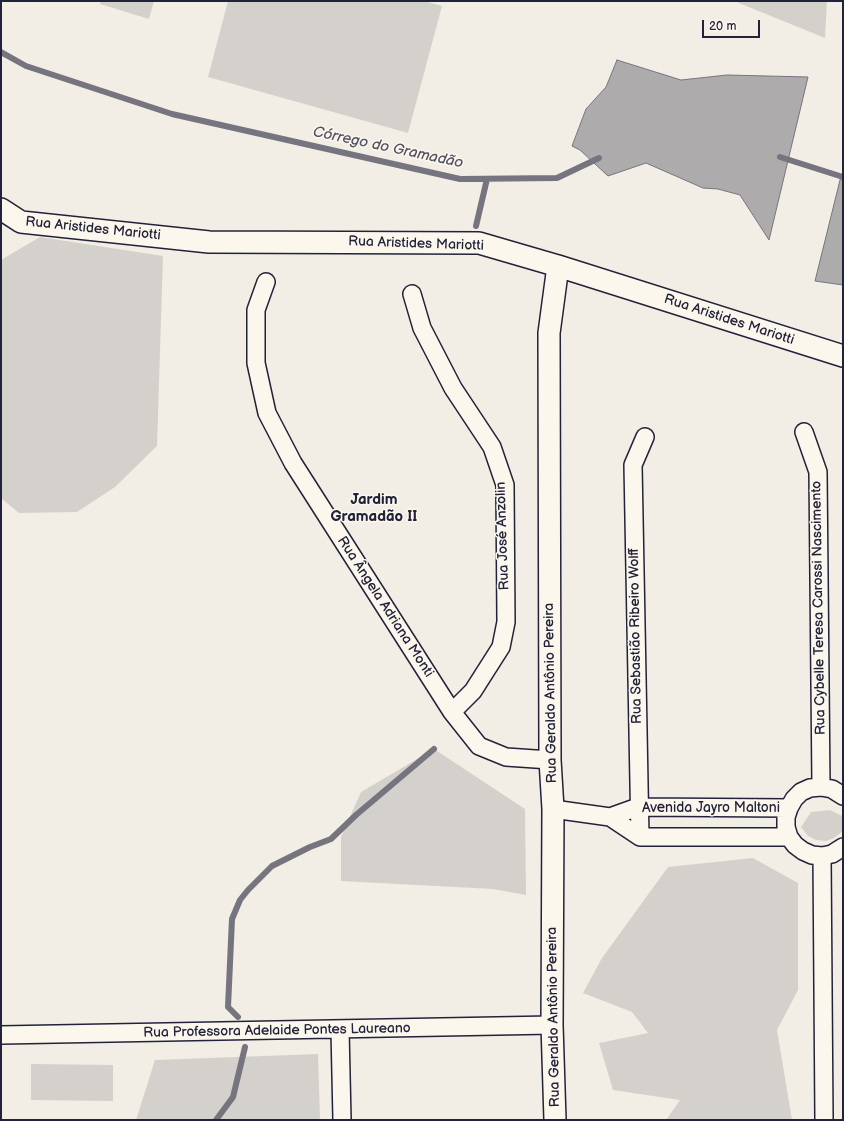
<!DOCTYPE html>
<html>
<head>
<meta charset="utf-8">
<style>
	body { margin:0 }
	#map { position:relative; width:844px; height:1121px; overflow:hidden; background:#f2eee5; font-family:"Balsamiq Sans",sans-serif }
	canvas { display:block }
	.frame { position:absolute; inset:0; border:2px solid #22223b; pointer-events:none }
	.scale { position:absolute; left:702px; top:20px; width:58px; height:18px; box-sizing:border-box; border:2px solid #22223b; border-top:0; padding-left:5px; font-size:12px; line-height:14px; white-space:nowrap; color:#22223b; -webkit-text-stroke:3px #fbf7ec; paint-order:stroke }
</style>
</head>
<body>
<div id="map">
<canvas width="844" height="1121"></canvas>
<div class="frame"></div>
<div class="scale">20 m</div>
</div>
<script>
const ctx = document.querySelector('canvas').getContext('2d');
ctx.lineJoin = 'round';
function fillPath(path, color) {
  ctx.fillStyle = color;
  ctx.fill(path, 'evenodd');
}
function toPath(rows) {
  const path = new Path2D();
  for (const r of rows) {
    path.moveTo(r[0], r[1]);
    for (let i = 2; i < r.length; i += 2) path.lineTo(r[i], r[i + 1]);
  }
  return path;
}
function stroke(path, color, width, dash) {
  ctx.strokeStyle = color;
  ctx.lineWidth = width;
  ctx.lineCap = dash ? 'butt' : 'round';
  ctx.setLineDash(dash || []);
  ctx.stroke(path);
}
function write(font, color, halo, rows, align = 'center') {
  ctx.font = font + ' "Balsamiq Sans",sans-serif';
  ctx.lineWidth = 3;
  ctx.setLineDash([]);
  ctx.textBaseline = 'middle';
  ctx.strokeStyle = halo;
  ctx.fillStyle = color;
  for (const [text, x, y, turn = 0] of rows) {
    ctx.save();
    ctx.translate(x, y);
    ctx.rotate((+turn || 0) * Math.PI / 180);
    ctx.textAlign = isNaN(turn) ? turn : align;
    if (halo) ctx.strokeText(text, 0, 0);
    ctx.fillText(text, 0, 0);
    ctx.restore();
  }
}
fillPath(toPath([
	[101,1,154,1,149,19,100,4],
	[228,1,424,1,442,6,408,133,208,77],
	[734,1,827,1,825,38],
	[40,237,163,256,157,446,115,487,77,512,19,513,1,498,1,260],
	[434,749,525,809,526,895,493,889,341,881,341,837,361,792],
	[830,810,842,816,843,819,843,831,834,838,826,841,816,840,808,836,801,827,811,812],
	[753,858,798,883,798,990,777,1030,792,1120,666,1120,680,1100,613,1090,599,1043,648,1033,632,1012,583,993,602,958,668,867],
	[318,1054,320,1120,136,1120,155,1060],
	[31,1064,113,1065,113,1101,31,1100]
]), '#d4d1cc');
const water = toPath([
	[617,60,681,80,727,75,808,77,769,240,740,195,718,189,703,188,646,163,608,176,580,150,572,146,586,109,606,87,617,60],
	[841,176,843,177,843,285,815,281,841,176]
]);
fillPath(water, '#aeabad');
stroke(water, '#76747f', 1);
stroke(toPath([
	[1,52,26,66,172,114,460,179,557,178,599,158],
	[780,157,843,177],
	[476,226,487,179],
	[238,1017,228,1007,232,919,240,900,248,890,272,866,310,847,331,839,356,815,434,749],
	[216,1120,233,1097,245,1047]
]), '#76747f', 6);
const minor = toPath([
	[266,282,256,310,256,363,267,413,293,463,452,712,479,746,506,757,550,760],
	[412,294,422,328,453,388,492,447,505,485,506,622,501,647,473,691,452,712],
	[804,432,818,472,821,787],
	[843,796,832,789,821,787,810,788,801,792,794,799,789,808,786,817,786,827,789,837,795,845,803,851,812,855,822,856,832,854,843,847],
	[553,809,610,817,638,807,789,808],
	[610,817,640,837,789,837],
	[640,837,633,465,645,437],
	[822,856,824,1120],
	[340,1030,342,1120],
	[1,1035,552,1025]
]);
const tertiary = toPath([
	[1,209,21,222,209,242,479,243,558,266,843,356],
	[555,1120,552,1025,553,809,550,760,549,333,558,266]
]);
stroke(minor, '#22223b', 20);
stroke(tertiary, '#22223b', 24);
stroke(minor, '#fbf7ec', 17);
stroke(tertiary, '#fbf7ec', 21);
write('14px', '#22223b', '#fbf7ec', [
	["Rua Aristides Mariotti",93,229,6],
	["Rua Aristides Mariotti",416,244,2],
	["Rua Aristides Mariotti",729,320,18],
	["Rua José Anzolin",503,536,-92],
	["Rua Ângela Adriana Monti",385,607,57],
	["Rua Cybelle Teresa Carossi Nascimento",819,608,-91],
	["Rua Sebastião Ribeiro Wolff",636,636,-91],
	["Rua Geraldo Antônio Pereira",551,693,-91],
	["Avenida Jayro Maltoni",711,808],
	["Rua Geraldo Antônio Pereira",554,1017,-91],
	["Rua Professora Adelaide Pontes Laureano",277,1031,-1]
]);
write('italic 15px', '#535263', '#fbf7ec', [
	["Córrego do Gramadão",388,148,12]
]);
write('bold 15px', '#22223b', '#fbf7ec', [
	["Jardim",374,500],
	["Gramadão II",374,517]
]);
</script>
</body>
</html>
